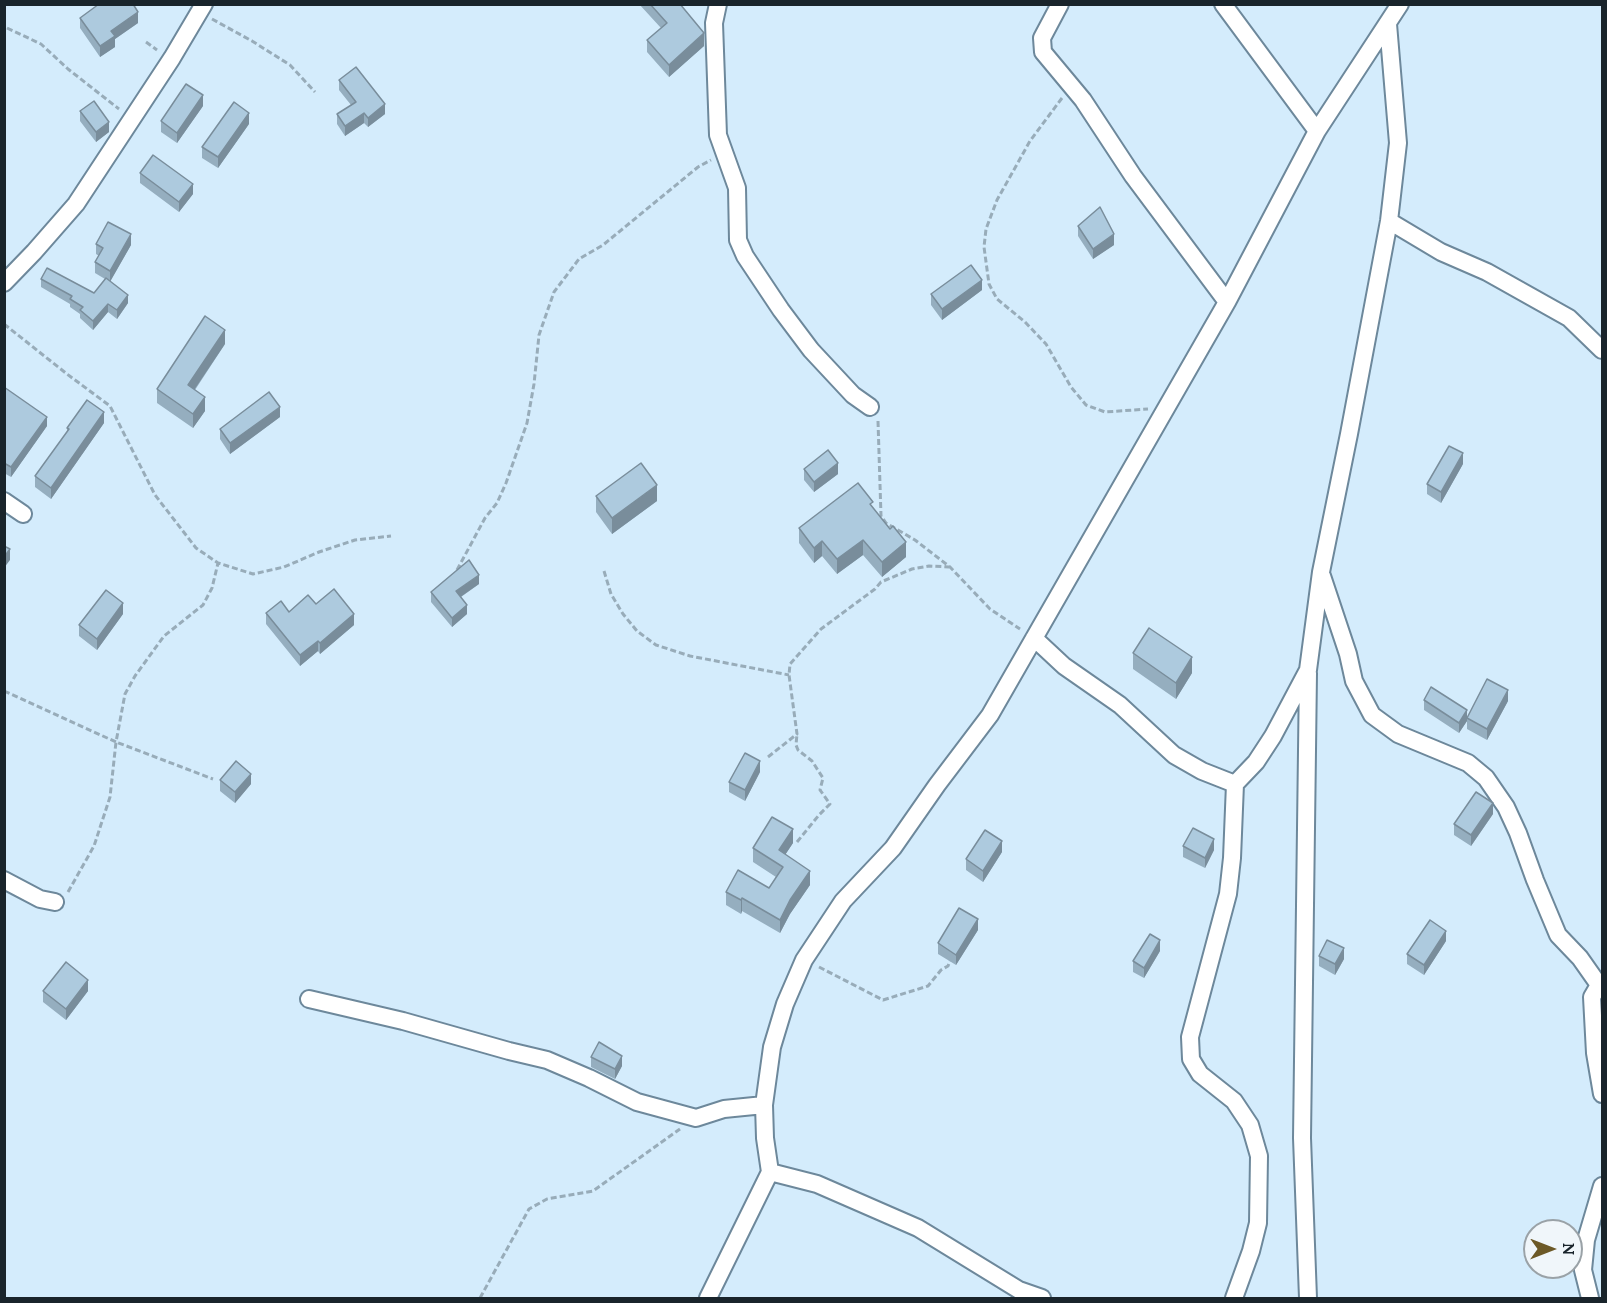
<!DOCTYPE html>
<html>
<head>
<meta charset="utf-8">
<style>
	body { margin:0 }
	#map { position:relative; width:1607px; height:1303px; overflow:hidden; background:#d4ecfc; font-family:Lora,serif }
	canvas { display:block }
	.frame { position:absolute; inset:0; border:6px solid #19242b; pointer-events:none }
	.north { position:absolute; left:1523px; top:1219px; width:60px; height:60px; box-sizing:border-box; background:#f0f6fa; border:2px solid #9aa2a7; border-radius:50%; rotate:90deg; font-size:16px; font-weight:700; line-height:24px; text-align:center; color:#19242b }
	.north::after { content:''; display:block; margin:auto; width:21px; height:27px; background:#6c5927; clip-path:polygon(50% 0,100% 100%,50% 72%,0 100%) }
</style>
</head>
<body>
<div id="map">
<canvas width="1607" height="1303"></canvas>
<div class="frame"></div>
<div class="north">N</div>
</div>
<script>
const ctx = document.querySelector('canvas').getContext('2d');
ctx.lineJoin = 'round';
function toPath(rows) {
  const path = new Path2D();
  for (const r of rows) {
    path.moveTo(r[0], r[1]);
    for (let i = 2; i < r.length; i += 2) path.lineTo(r[i], r[i + 1]);
  }
  return path;
}
function stroke(path, color, width, dash) {
  ctx.strokeStyle = color;
  ctx.lineWidth = width;
  ctx.lineCap = dash ? 'butt' : 'round';
  ctx.setLineDash(dash || []);
  ctx.stroke(path);
}
function fillPath(path, color) {
  ctx.fillStyle = color;
  ctx.fill(path, 'evenodd');
}
const minor = toPath([
	[718,4,714,23,718,135,737,188,738,240,745,256,781,310,811,350,853,395,870,407],
	[1060,4,1042,38,1043,52,1083,100,1133,176,1227,302],
	[1223,4,1317,131],
	[1389,221,1441,252,1487,272,1569,318,1602,350],
	[4,283,34,252,76,204,172,58,204,4],
	[4,501,23,514],
	[1322,576,1348,654,1354,681,1372,715,1398,734,1468,763,1486,778,1506,807,1518,833,1535,880,1558,935,1580,958,1599,985,1602,986],
	[1034,638,1064,666,1120,705,1174,755,1202,771,1235,784],
	[4,880,40,899,55,902],
	[1599,985,1592,997,1595,1053,1602,1094],
	[309,999,403,1021,509,1051,547,1060,589,1078,637,1102,696,1118,724,1109,764,1105],
	[770,1172,817,1184,918,1228,1019,1290,1042,1298],
	[708,1298,770,1172,765,1138,764,1105,772,1047,785,1004,804,960,843,901,893,848,937,785,990,715,1227,302,1317,131,1400,4],
	[1234,1298,1251,1251,1258,1223,1259,1156,1250,1125,1234,1101,1200,1074,1191,1059,1190,1037,1228,894,1232,858,1235,784,1256,762,1273,736,1308,670,1321,572,1349,434,1389,221,1398,143,1388,24],
	[1308,1298,1302,1138,1308,673],
	[1590,1298,1583,1270,1586,1240,1602,1186]
]);
stroke(minor, '#6d889b', 20);
stroke(toPath([
	[212,19,252,41,290,65,315,92],
	[7,28,41,44,68,69,119,109],
	[146,42,157,50],
	[1062,98,1030,141,997,200,986,229,984,247,989,284,997,299,1025,322,1046,344,1071,387,1086,405,1105,412,1148,409],
	[4,324,67,374,110,406,155,495,196,548,218,563,253,574,284,567,319,552,355,540,391,536],
	[878,421,881,516,886,523,915,540,950,567,990,609,1020,629],
	[457,570,485,518,497,503,506,483,527,423,534,384,539,335,554,292,579,259,603,245,698,167,711,160],
	[604,571,611,594,623,614,637,631,656,645,690,656,789,675],
	[4,691,116,742,125,694,135,676,164,636,203,605,212,588,218,563],
	[768,757,797,734,789,675,790,664,821,629,875,589,881,582,912,569,929,566,949,567],
	[797,842,819,815,830,804,820,790,823,778,812,761,798,750,796,745,797,734],
	[68,892,94,846,110,797,116,742,213,779],
	[819,967,883,1000,928,986,941,970,948,966,950,961],
	[480,1298,529,1209,547,1199,593,1191,680,1129]
]), '#98acb9', 3, [6, 3]);
stroke(minor, '#fff', 16);
fillPath(toPath([
	[639,4,680,4,704,46,669,77,647,52,647,40,661,28],
	[80,18,138,23,115,39,115,47,100,57,80,28],
	[339,80,385,114,368,127,364,123,345,136,337,124,337,114,351,105,339,90],
	[203,106,177,143,161,132,161,121],
	[80,111,109,132,96,142,80,121],
	[249,124,218,168,202,158,202,147],
	[140,173,193,194,179,212,140,183],
	[1078,226,1114,245,1093,259,1078,236],
	[96,244,131,245,110,281,128,303,117,319,108,312,93,330,80,318,80,314,70,307,70,304,41,287,41,279,94,293,105,279,95,273,95,262,99,256,96,254],
	[982,290,942,320,931,305,931,294],
	[225,344,195,390,205,411,193,428,157,403,157,389],
	[4,387,47,426,11,477,4,473],
	[280,417,230,454,220,439,220,429],
	[104,423,51,499,35,487,35,476,67,432,67,428],
	[1463,464,1441,503,1427,494,1427,484],
	[804,469,838,474,814,492,804,480],
	[596,496,657,501,612,534,596,512],
	[873,508,906,557,882,577,863,555,837,574,822,556,814,563,799,543,799,528],
	[479,584,461,597,467,614,452,627,431,602,431,592],
	[316,604,354,625,320,654,318,651,300,666,266,624,266,613,289,612],
	[123,614,97,650,79,636,79,625],
	[1133,653,1192,673,1176,699,1133,669],
	[1424,700,1467,717,1508,701,1487,740,1467,729,1467,721,1459,733,1424,710],
	[760,772,745,801,729,792,729,782],
	[220,780,251,784,235,803,220,791],
	[1493,814,1471,846,1454,835,1454,824],
	[793,843,785,855,810,885,790,914,780,933,742,911,741,914,726,905,726,892,769,888,776,877,753,862,753,848],
	[1183,846,1214,850,1205,868,1183,857],
	[1002,852,983,882,966,870,966,859],
	[978,930,956,965,938,954,938,943],
	[1446,941,1424,975,1407,964,1407,954],
	[1160,951,1144,978,1133,972,1133,961],
	[1319,956,1344,959,1335,975,1319,966],
	[43,991,88,991,66,1020,43,1002],
	[591,1057,622,1066,615,1079,591,1067]
]), '#95aebf');
fillPath(toPath([
	[138,12,138,23,115,39,115,47,100,57,100,46,111,31],
	[704,33,704,46,669,77,669,65],
	[203,95,203,106,177,143,177,133],
	[385,104,385,114,368,127,368,118],
	[249,113,249,124,218,168,218,157],
	[364,113,364,123,345,136,345,126],
	[109,122,109,132,96,142,96,132],
	[193,184,193,194,179,212,179,202],
	[131,234,131,245,110,282,110,271],
	[1114,234,1114,245,1093,259,1093,249],
	[982,280,982,290,942,320,942,309],
	[128,295,128,303,117,319,117,310],
	[108,304,108,312,93,330,93,321],
	[225,330,225,344,188,399,188,385],
	[205,397,205,411,193,428,193,414],
	[280,407,280,417,230,454,230,443],
	[104,412,104,423,51,499,51,488],
	[47,417,47,426,11,477,11,467],
	[1463,453,1463,464,1441,503,1441,492],
	[838,463,838,474,814,492,814,482],
	[657,485,657,501,612,534,612,518],
	[863,540,863,555,837,574,837,559],
	[822,541,822,556,814,563,814,548],
	[906,542,906,557,882,577,882,562],
	[10,549,10,560,4,568,4,557],
	[479,575,479,584,456,600,456,591],
	[123,603,123,614,97,650,97,639],
	[467,605,467,614,452,627,452,618],
	[354,614,354,625,320,654,320,643],
	[318,641,318,651,300,666,300,655],
	[1192,657,1192,673,1176,699,1176,683],
	[1508,690,1508,701,1487,740,1487,729],
	[1467,710,1467,721,1459,733,1459,723],
	[760,761,760,772,745,801,745,790],
	[251,774,251,784,235,803,235,792],
	[1493,803,1493,814,1471,846,1471,835],
	[793,829,793,843,779,864,779,850],
	[1214,839,1214,850,1205,868,1205,858],
	[1002,841,1002,852,983,882,983,871],
	[810,871,810,885,790,914,780,933,780,920,790,900],
	[742,898,742,911,741,914,741,900],
	[978,919,978,930,956,965,956,955],
	[1446,931,1446,941,1424,975,1424,965],
	[1160,940,1160,951,1144,978,1144,968],
	[1344,948,1344,959,1335,975,1335,964],
	[88,980,88,991,66,1020,66,1009],
	[622,1056,622,1066,615,1079,615,1069]
]), '#798d9b');
const building = toPath([
	[99,4,133,4,138,12,111,31,115,36,100,46,80,18,99,4],
	[650,4,680,4,704,33,669,65,647,40,667,23,650,4],
	[356,67,385,104,368,118,364,113,345,126,337,114,356,102,339,80,356,67],
	[186,84,203,95,177,133,161,121,186,84],
	[94,101,109,122,96,132,80,111,94,101],
	[234,102,249,113,218,157,202,147,234,102],
	[153,155,193,184,179,202,140,173,153,155],
	[1100,207,1114,234,1093,249,1078,226,1100,207],
	[108,222,131,234,110,271,95,262,103,248,96,244,108,222],
	[971,265,982,280,942,309,931,294,971,265],
	[47,268,94,293,106,278,128,295,117,310,108,304,93,321,80,310,83,307,70,299,72,296,41,279,47,268],
	[205,316,225,330,188,385,205,397,193,414,157,389,205,316],
	[4,387,47,417,11,467,4,463,4,387],
	[269,392,280,407,230,443,220,429,269,392],
	[87,400,104,412,51,488,35,476,69,429,67,428,87,400],
	[1449,446,1463,453,1441,492,1427,484,1449,446],
	[828,450,838,463,814,482,804,469,828,450],
	[641,463,657,485,612,518,596,496,641,463],
	[858,483,873,502,870,504,890,529,893,526,906,542,882,562,863,540,837,559,822,541,814,548,799,528,858,483],
	[4,546,10,549,4,557,4,546],
	[469,560,479,575,456,591,467,605,452,618,431,592,469,560],
	[334,589,354,614,320,643,318,641,300,655,266,613,281,601,289,612,308,595,316,604,334,589],
	[106,590,123,603,97,639,79,625,106,590],
	[1149,628,1192,657,1176,683,1133,653,1149,628],
	[1487,679,1508,690,1487,729,1467,718,1487,679],
	[1431,687,1467,710,1459,723,1424,700,1431,687],
	[745,753,760,761,745,790,729,782,745,753],
	[236,761,251,774,235,792,220,780,236,761],
	[1476,792,1493,803,1471,835,1454,824,1476,792],
	[772,817,793,829,779,850,810,871,790,900,780,920,742,898,741,900,726,892,738,870,769,888,783,867,753,848,772,817],
	[1193,828,1214,839,1205,858,1183,846,1193,828],
	[985,830,1002,841,983,871,966,859,985,830],
	[959,908,978,919,956,955,938,943,959,908],
	[1430,920,1446,931,1424,965,1407,954,1430,920],
	[1150,934,1160,940,1144,968,1133,961,1150,934],
	[1327,940,1344,948,1335,964,1319,956,1327,940],
	[66,962,88,980,66,1009,43,991,66,962],
	[599,1042,622,1056,615,1069,591,1057,599,1042]
]);
fillPath(building, '#adcade');
stroke(building, '#798d9b', 1.5);
</script>
</body>
</html>
